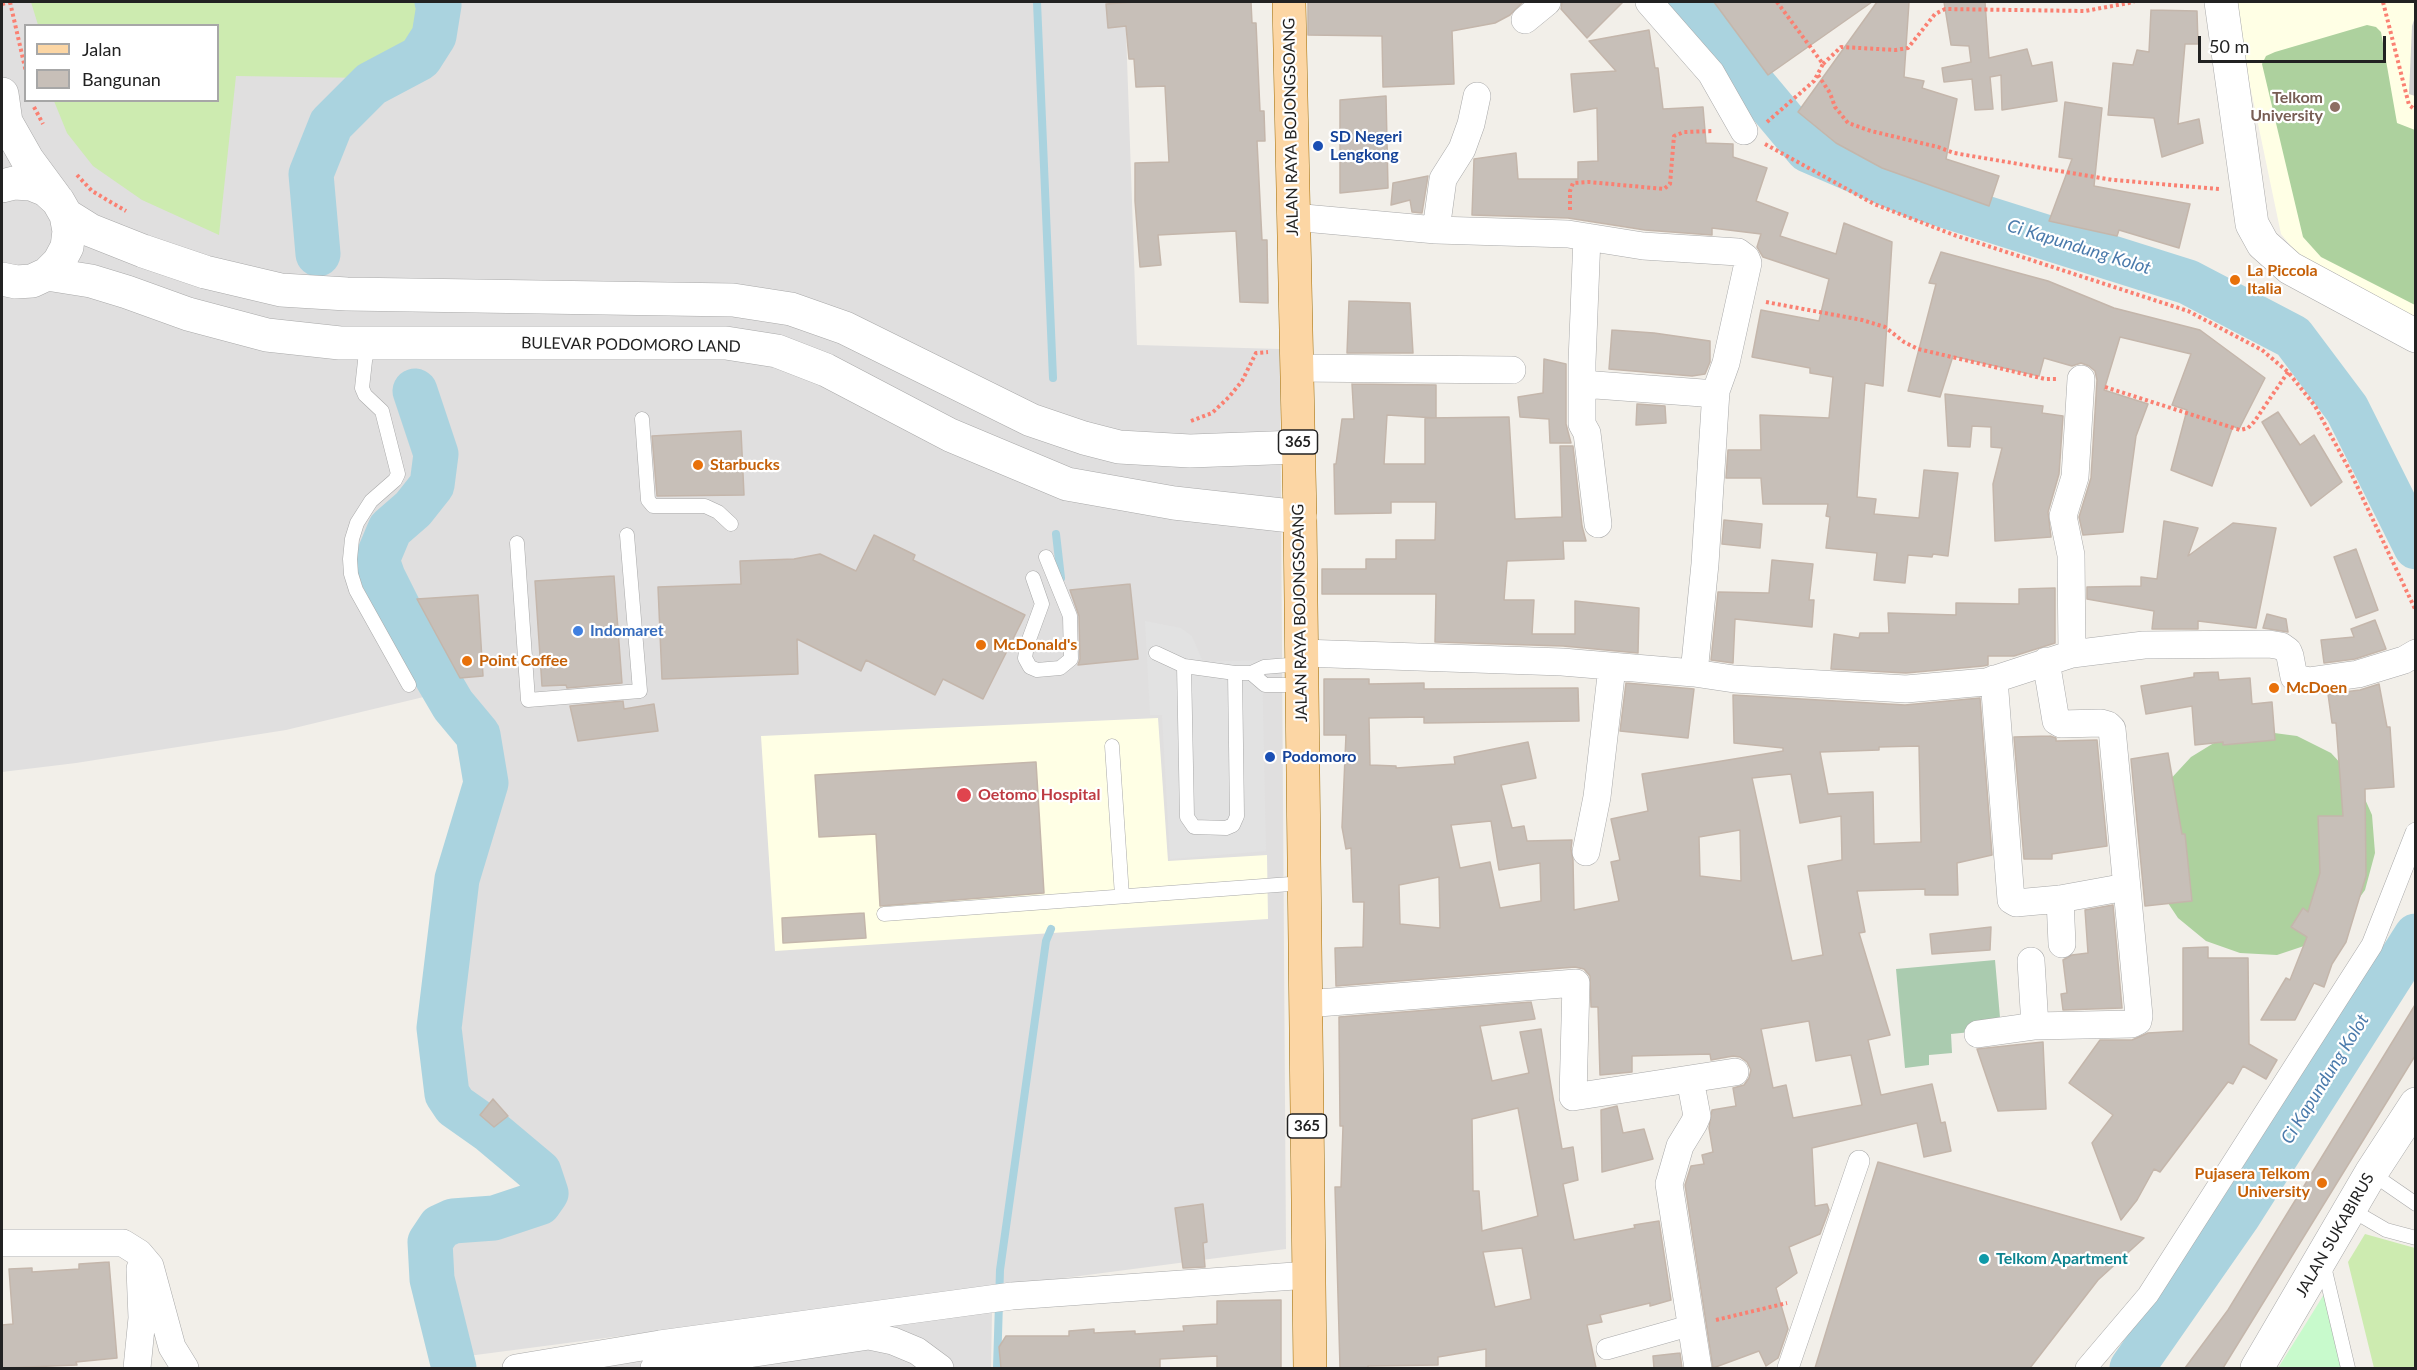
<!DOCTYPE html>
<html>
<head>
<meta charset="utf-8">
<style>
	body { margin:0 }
	#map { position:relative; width:2417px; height:1370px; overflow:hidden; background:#f2efe9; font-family:Lato,sans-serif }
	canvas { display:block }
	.frame { position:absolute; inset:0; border:3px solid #222; pointer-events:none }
	.legend { position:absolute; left:24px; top:24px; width:195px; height:78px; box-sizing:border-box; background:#fff; border:2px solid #a7a7a7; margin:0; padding:8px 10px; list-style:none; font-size:18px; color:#222 }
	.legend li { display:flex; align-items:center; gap:12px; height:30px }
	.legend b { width:30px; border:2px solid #a7a7a7 }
	.scale { position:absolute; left:2198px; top:36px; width:188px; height:27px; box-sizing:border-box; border:3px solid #222; border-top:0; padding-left:8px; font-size:18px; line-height:21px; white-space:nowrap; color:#222; -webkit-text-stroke:4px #fff; paint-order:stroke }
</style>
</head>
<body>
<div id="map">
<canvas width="2417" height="1370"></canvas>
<div class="frame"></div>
<ul class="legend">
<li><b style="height:8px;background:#fcd6a4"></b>Jalan</li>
<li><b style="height:16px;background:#c7bfb8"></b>Bangunan</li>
</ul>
<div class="scale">50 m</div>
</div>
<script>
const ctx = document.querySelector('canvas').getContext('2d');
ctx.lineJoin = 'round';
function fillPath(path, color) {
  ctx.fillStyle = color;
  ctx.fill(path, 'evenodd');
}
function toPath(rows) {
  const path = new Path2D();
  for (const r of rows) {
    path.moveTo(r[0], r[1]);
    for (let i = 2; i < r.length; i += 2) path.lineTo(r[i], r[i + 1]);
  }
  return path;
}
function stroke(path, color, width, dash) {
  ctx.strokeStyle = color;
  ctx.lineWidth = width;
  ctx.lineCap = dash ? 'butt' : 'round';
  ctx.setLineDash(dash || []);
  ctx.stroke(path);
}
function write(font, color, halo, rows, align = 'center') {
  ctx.font = font + ' Lato,sans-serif';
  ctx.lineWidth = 4.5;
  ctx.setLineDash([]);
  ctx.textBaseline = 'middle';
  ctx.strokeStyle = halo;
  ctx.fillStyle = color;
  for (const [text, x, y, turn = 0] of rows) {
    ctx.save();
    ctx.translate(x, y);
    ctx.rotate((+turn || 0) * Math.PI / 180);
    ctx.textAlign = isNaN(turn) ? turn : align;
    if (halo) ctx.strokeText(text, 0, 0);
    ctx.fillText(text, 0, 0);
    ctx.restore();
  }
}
fillPath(toPath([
	[2,2,1125,2,1137,345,1280,349,1286,1249,445,1359,434,1229,457,1211,525,1203,550,1183,550,1165,500,1122,453,1087,442,1068,447,882,481,770,457,689,286,730,76,763,2,772],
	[26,26,218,26,218,100,26,100],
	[992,1312,991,1368,570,1368]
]), '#e0dfdf');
fillPath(toPath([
	[2238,2,2415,2,2415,323,2305,263,2281,234,2237,23],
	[1158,718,1168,861,1267,855,1268,919,775,951,761,736]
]), '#ffffe5');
fillPath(toPath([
	[2415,17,2416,96,2415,96,2409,94,2412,26]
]), '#d0d0d0');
fillPath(toPath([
	[31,2,427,2,432,19,423,39,395,64,367,78,236,76,219,235,142,200,93,166,67,133,54,101,218,100,218,26,38,25],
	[2365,1234,2415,1248,2415,1368,2374,1368,2348,1262]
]), '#cdebb0');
fillPath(toPath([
	[2367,25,2376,27,2381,32,2397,123,2415,130,2415,305,2321,257,2303,237,2262,64,2266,56,2275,52],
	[2259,731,2297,736,2331,753,2357,781,2372,815,2375,853,2365,890,2343,921,2313,943,2277,955,2240,953,2206,941,2178,918,2158,888,2166,784,2191,757,2222,738]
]), '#add19e');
fillPath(toPath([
	[1995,960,2001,1029,1951,1034,1952,1053,1929,1055,1929,1065,1905,1068,1896,969]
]), '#aacbaf');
fillPath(toPath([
	[2326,1291,2345,1368,2278,1368,2305,1325]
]), '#c8facc');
fillPath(toPath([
	[1145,621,1181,628,1192,636,1203,662,1262,660,1266,851,1170,859,1162,715,1150,715]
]), '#e2e2e2');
stroke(toPath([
	[1037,2,1053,378],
	[1056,534,1061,578],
	[997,1368,1000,1270,1046,941,1051,929]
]), '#aad3df', 8);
stroke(toPath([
	[1690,2,1732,59,1808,150,1915,196,2188,282,2293,337,2347,409,2416,547],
	[318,254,311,174,331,124,371,84,420,58,434,36,439,5,437,2],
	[415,391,436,454,432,485,413,509,390,529,377,560,383,577,412,635,453,705,478,735,486,783,457,879,439,1028,447,1094,455,1106,489,1130,539,1172,546,1193,539,1203,494,1218,453,1221,440,1227,430,1242,432,1279,454,1368],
	[2132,1368,2238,1216,2416,936]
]), '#aad3df', 45);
const building = toPath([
	[1135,2,1251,2,1252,23,1256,23,1260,111,1264,111,1265,141,1257,141,1262,240,1267,240,1268,303,1240,302,1236,231,1158,235,1161,265,1140,267,1135,201,1135,163,1169,162,1165,86,1136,87,1134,59,1129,59,1126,26,1108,28,1106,4,1135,2],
	[1308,2,1523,2,1510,15,1495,23,1452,31,1454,84,1383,87,1382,36,1308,35,1308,2],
	[1562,2,1623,2,1587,38,1561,9,1562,2],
	[1714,2,1872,2,1768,75,1714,2],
	[1877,2,1909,2,1904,77,1924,81,1922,88,1957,99,1946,159,1999,176,1989,206,1882,168,1836,143,1798,112,1877,2],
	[1944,2,1985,2,1989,58,2027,49,2032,66,2052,62,2057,101,2002,110,2001,75,1990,77,1993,109,1975,110,1972,79,1944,82,1942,68,1971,62,1969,46,1951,45,1944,2],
	[2151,10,2197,11,2198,44,2185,44,2178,124,2199,119,2203,143,2162,157,2154,118,2108,115,2113,63,2133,65,2137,50,2149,52,2151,10],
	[1649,30,1655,68,1658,68,1663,109,1703,107,1706,143,1733,144,1733,157,1767,168,1756,201,1788,213,1780,236,1836,254,1844,223,1892,242,1883,386,1865,383,1857,497,1876,499,1874,514,1919,518,1924,470,1958,473,1948,556,1933,554,1932,557,1908,555,1905,583,1874,580,1877,553,1826,548,1830,517,1826,516,1828,504,1763,504,1761,478,1726,478,1728,450,1761,450,1760,415,1829,418,1833,377,1810,373,1810,368,1752,357,1761,310,1819,321,1829,279,1763,257,1757,247,1761,234,1712,228,1712,235,1645,230,1568,218,1472,215,1474,159,1516,153,1518,179,1578,179,1578,162,1598,161,1597,108,1574,112,1571,74,1616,71,1589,41,1649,30],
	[1386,96,1388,188,1340,193,1340,100,1386,96],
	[2065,102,2102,108,2094,186,2190,204,2179,248,2119,230,2117,236,2049,221,2072,159,2059,157,2065,102],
	[1428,176,1422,213,1412,212,1410,200,1391,205,1393,183,1428,176],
	[1941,252,2048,281,2114,308,2200,330,2265,378,2239,429,2233,426,2212,486,2171,470,2187,410,2172,405,2191,354,2120,337,2104,390,2148,404,2136,436,2123,532,2083,535,2079,517,2091,478,2097,380,2095,371,2089,366,2081,363,2072,366,2044,358,2039,376,1953,356,1940,397,1908,391,1936,284,1929,283,1941,252],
	[1349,301,1410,303,1413,353,1347,353,1349,301],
	[1612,330,1654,333,1710,341,1710,362,1705,374,1692,376,1609,369,1612,330],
	[1544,359,1566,364,1566,424,1571,443,1550,443,1549,419,1520,417,1518,397,1543,393,1544,359],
	[1352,384,1436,385,1436,418,1387,415,1384,464,1425,464,1425,418,1509,417,1515,519,1562,517,1560,446,1573,446,1582,526,1586,541,1563,541,1564,559,1507,561,1504,600,1534,600,1532,634,1575,634,1575,601,1639,608,1638,653,1563,646,1435,642,1436,594,1322,594,1322,569,1366,569,1366,559,1396,559,1396,540,1435,540,1436,502,1391,502,1391,513,1335,514,1334,464,1336,464,1342,419,1354,419,1352,384],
	[1945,394,2043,406,2042,413,2063,416,2059,474,2048,512,2051,537,1995,541,1993,484,2002,448,1991,447,1991,427,1972,426,1970,447,1948,446,1945,394],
	[1637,404,1665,406,1666,423,1636,425,1637,404],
	[2278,412,2300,445,2314,435,2342,482,2311,506,2262,422,2278,412],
	[741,431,744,495,657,496,652,436,741,431],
	[1724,520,1762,524,1760,548,1722,544,1724,520],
	[2164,521,2198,528,2188,556,2233,523,2276,528,2256,628,2198,621,2198,629,2152,629,2154,611,2087,599,2087,587,2141,586,2141,577,2157,579,2164,521],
	[874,535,915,555,913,560,1025,615,983,699,943,679,935,695,866,660,861,671,797,639,798,674,662,679,658,587,741,584,740,561,794,559,820,554,856,571,874,535],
	[2356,549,2378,610,2356,618,2334,557,2356,549],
	[1772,560,1813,564,1809,600,1814,600,1812,627,1735,619,1733,663,1711,660,1718,592,1769,593,1772,560],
	[614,576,622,683,567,688,566,685,542,686,535,581,614,576],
	[1130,584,1138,659,1078,665,1080,659,1079,616,1070,590,1130,584],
	[2055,588,2055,643,2014,656,1988,656,1988,665,1983,666,1906,673,1831,669,1834,634,1859,638,1860,633,1889,633,1888,613,1956,615,1956,603,2019,604,2019,589,2055,588],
	[478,595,483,676,460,678,417,599,478,595],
	[2267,614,2286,619,2288,632,2263,628,2267,614],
	[2375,620,2386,649,2355,659,2324,663,2321,640,2354,637,2351,629,2375,620],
	[2218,672,2219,680,2250,678,2252,704,2272,702,2275,740,2223,745,2223,742,2195,745,2192,706,2146,714,2141,686,2194,677,2194,673,2218,672],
	[1324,679,1369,679,1369,684,1424,683,1424,689,1578,688,1579,721,1424,723,1424,717,1369,718,1370,765,1396,766,1396,768,1455,764,1454,757,1528,742,1536,778,1501,785,1512,828,1524,826,1527,841,1572,840,1571,849,1573,860,1574,910,1619,901,1611,862,1620,860,1611,819,1648,811,1642,774,1783,751,1783,748,1734,743,1733,695,1905,705,1980,698,1992,855,1957,863,1958,895,1925,895,1925,889,1857,891,1865,932,1859,933,1890,1035,1868,1040,1881,1095,1932,1084,1941,1123,1945,1122,1951,1151,1924,1157,1917,1123,1812,1148,1815,1206,1827,1204,1829,1210,1820,1234,1789,1247,1797,1273,1776,1288,1788,1329,1778,1358,1766,1366,1759,1351,1713,1368,1685,1185,1691,1166,1704,1164,1702,1155,1713,1152,1709,1128,1712,1110,1736,1106,1733,1088,1744,1085,1749,1078,1751,1070,1747,1062,1740,1057,1733,1056,1711,1060,1710,1054,1632,1056,1632,1072,1600,1075,1598,1007,1591,1007,1590,976,1584,969,1575,967,1336,986,1335,948,1363,947,1364,902,1353,902,1351,848,1346,849,1342,827,1346,735,1324,735,1324,679],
	[1919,746,1921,842,1874,844,1873,792,1828,794,1820,752,1879,750,1879,747,1919,746],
	[1791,774,1800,823,1841,816,1842,860,1808,866,1823,955,1792,961,1752,778,1791,774],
	[1491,821,1499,870,1540,863,1541,901,1500,908,1490,862,1460,868,1451,825,1491,821],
	[1740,830,1741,881,1700,876,1699,837,1740,830],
	[1439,877,1440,928,1400,924,1399,885,1439,877],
	[1809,1021,1816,1061,1851,1055,1862,1105,1793,1118,1786,1085,1773,1088,1761,1029,1809,1021],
	[1626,683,1694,689,1688,738,1620,731,1626,683],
	[2379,684,2387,727,2390,727,2394,787,2365,789,2366,876,2346,942,2332,964,2324,987,2314,983,2295,1020,2261,1020,2286,978,2290,980,2307,937,2291,927,2303,908,2308,912,2320,873,2318,816,2343,816,2336,723,2332,723,2328,694,2360,690,2379,684],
	[623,701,624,709,654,704,658,731,578,741,570,706,623,701],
	[2050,736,2056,738,2056,741,2097,740,2107,846,2052,854,2052,859,2024,859,2014,737,2050,736],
	[2168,753,2182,834,2185,834,2192,901,2145,906,2131,759,2168,753],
	[1036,762,1044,893,880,906,876,834,819,837,815,775,1036,762],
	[2113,905,2122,1008,2063,1010,2061,994,2067,993,2063,960,2072,955,2088,953,2085,910,2113,905],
	[864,913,866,938,783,943,782,918,864,913],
	[1991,927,1990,950,1932,954,1930,934,1991,927],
	[2208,947,2208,958,2248,958,2249,1044,2277,1060,2266,1079,2243,1066,2233,1084,2228,1082,2160,1172,2154,1169,2137,1200,2121,1220,2092,1143,2113,1115,2069,1083,2100,1040,2132,1040,2148,1033,2183,1031,2183,948,2208,947],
	[1531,1002,1535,1019,1480,1026,1492,1081,1529,1073,1520,1032,1541,1029,1562,1149,1573,1147,1578,1180,1563,1184,1574,1240,1635,1228,1634,1225,1659,1221,1671,1300,1650,1306,1650,1303,1600,1315,1602,1322,1587,1325,1596,1368,1486,1368,1486,1349,1438,1357,1438,1365,1368,1366,1368,1368,1340,1368,1335,1187,1341,1187,1343,1126,1340,1126,1339,1017,1531,1002],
	[1518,1108,1538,1216,1482,1231,1479,1191,1473,1191,1472,1119,1518,1108],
	[1522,1248,1531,1299,1495,1307,1483,1252,1522,1248],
	[2415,1005,2415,1056,2223,1368,2185,1368,2228,1310,2415,1005],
	[2043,1042,2046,1109,1998,1111,1977,1049,2043,1042],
	[493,1099,508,1116,494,1127,480,1115,493,1099],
	[1617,1106,1623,1133,1644,1129,1653,1159,1602,1172,1601,1110,1617,1106],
	[1878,1162,1944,1181,2144,1238,2098,1280,2030,1368,1815,1368,1878,1162],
	[1203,1204,1207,1242,1203,1243,1205,1267,1183,1268,1175,1208,1203,1204],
	[109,1262,117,1358,76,1362,77,1365,2,1368,2,1325,13,1324,9,1269,32,1268,32,1272,79,1269,79,1264,109,1262],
	[1281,1300,1281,1368,1217,1368,1217,1356,1160,1359,1160,1368,1001,1368,999,1347,1006,1336,1069,1336,1069,1331,1094,1329,1094,1333,1135,1331,1135,1334,1184,1331,1183,1326,1217,1324,1217,1301,1281,1300],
	[1680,1353,1682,1368,1654,1368,1653,1356,1680,1353]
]);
fillPath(building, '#c7bfb8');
stroke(building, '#c4b6ab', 1.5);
const service = toPath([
	[367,343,362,388,365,395,382,411,398,474,395,480,371,501,357,523,352,539,350,559,351,574,356,590,409,685],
	[642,419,648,500,653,506,705,506,718,512,731,524],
	[517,543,528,700,640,691,627,535],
	[1033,578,1042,604,1027,645,1025,658,1030,667,1037,670,1060,668,1071,659,1070,616,1046,557],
	[1156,653,1184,666,1235,673,1251,673,1264,667,1301,664],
	[1184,666,1187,817,1194,827,1226,828,1233,825,1237,816,1235,673],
	[1251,673,1265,685,1301,685],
	[1112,746,1122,896],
	[884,914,1304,883],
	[2371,1173,2416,1204],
	[2350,1209,2386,1230,2416,1238],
	[2323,1262,2348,1368]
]);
const pedestrian = toPath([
	[1607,1349,1692,1325],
	[1788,1368,1859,1161],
	[2086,1368,2148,1295,2372,945,2416,833]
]);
const minor = toPath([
	[1649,2,1711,73,1744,131],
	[1525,20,1547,2],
	[1293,217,1436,230,1568,234,1643,246,1738,252,1746,258,1748,263,1726,363,1716,391,1705,564,1694,673],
	[1436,230,1443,179,1462,149,1471,124,1477,96],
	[1587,237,1582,362,1582,424,1587,433,1598,524],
	[1296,368,1512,370],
	[1582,384,1716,394],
	[1302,653,1562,662,1694,673,1734,679,1906,689,1986,682,2072,654,2144,645,2269,644,2281,646,2288,651,2290,656,2294,677,2308,681,2358,674,2404,660,2416,653],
	[2072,654,2071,555,2063,516,2075,477,2081,379],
	[1994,679,2011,900,2016,903,2060,899,2126,887],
	[1586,852,1597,797,1612,667],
	[2060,899,2062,944],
	[2031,961,2035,1026],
	[1305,1004,1576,983,1573,1097,1735,1072],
	[1978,1034,2035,1026,2132,1024,2138,1021,2139,1016,2112,729,2108,725,2101,723,2061,724,2056,721,2046,661],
	[1690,1079,1697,1116,1694,1123,1680,1146,1669,1184,1698,1368],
	[2,1243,123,1243,139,1253,150,1266,172,1347,185,1368],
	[137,1368,142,1318,140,1269],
	[516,1368,660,1344,1012,1296,1309,1275],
	[654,1368,869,1336,893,1341,917,1351,940,1368]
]);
const tertiary = toPath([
	[2221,2,2252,224,2263,244,2290,268,2416,336],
	[2,94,6,122,27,159,55,197],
	[2,186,14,183,31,184,46,190,58,201,66,215,69,231,67,247,59,262,47,274,32,281,16,282,2,279],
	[66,215,90,230,143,251,205,272,281,290,347,294,733,300,791,309,845,328,1031,420,1084,438,1119,447,1190,451,1298,447],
	[47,274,91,281,127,292,188,314,267,335,340,343,726,343,777,351,826,370,950,435,1067,484,1174,503,1300,517],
	[2257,1368,2371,1173,2416,1104]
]);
const primary = toPath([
	[1289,2,1300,517,1310,1368]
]);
stroke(service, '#a9a9a9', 15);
stroke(pedestrian, '#a9a9a9', 22);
stroke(minor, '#a9a9a9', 28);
stroke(tertiary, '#a9a9a9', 34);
stroke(primary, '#a06b00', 34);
stroke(toPath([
	[10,2,26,72],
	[2383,2,2409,105,2416,110],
	[2,4,10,2],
	[1823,64,1841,47,1896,50,1908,48,1935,14,1945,9,2085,11,2134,2],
	[1818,75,1830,93,1835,107,1848,123,1871,131,1938,147,1954,153,2113,180,2220,189],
	[34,107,43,124],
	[1767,122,1814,81,1823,64,1777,2],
	[1765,144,1874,204,1954,235,2188,311,2262,350,2288,372,2315,406,2349,469,2416,611],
	[77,175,92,191,126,211],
	[1570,210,1570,191,1573,183,1589,182,1664,189,1670,184,1674,136,1684,132,1714,131],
	[1766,302,1862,320,1885,327,1904,342,1918,349,2045,379,2057,379],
	[2105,387,2240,430,2248,428,2254,422,2288,372],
	[1191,421,1212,413,1229,397,1242,381,1256,353,1268,352],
	[1716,1320,1787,1303]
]), '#fa8072', 4, [3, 3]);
stroke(service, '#fff', 14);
stroke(pedestrian, '#fff', 21);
stroke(minor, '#fff', 27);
stroke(tertiary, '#fff', 33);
stroke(primary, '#fcd6a4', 33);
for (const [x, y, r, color] of [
	[2335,107,6,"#8d6e63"],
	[1318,146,6,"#1a4fb4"],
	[2235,280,6,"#e8710a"],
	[698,465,6,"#e8710a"],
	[578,631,6,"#3f7fe0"],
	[981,645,6,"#e8710a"],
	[467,661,6,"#e8710a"],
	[2274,688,6,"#e8710a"],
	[1270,757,6,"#1a4fb4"],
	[964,795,8,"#e0444e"],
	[2322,1183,6,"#e8710a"],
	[1984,1259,6,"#0f9aa8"]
]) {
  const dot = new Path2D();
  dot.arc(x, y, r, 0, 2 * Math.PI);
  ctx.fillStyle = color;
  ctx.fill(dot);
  stroke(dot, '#fff', 2);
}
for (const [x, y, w] of [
	[1298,442,39],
	[1307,1126,39]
]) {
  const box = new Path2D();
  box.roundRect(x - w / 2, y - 12, w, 24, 4.5);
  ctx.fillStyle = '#fff';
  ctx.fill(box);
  stroke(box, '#222', 1.5);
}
write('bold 15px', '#222', null, [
	["365",1298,442],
	["365",1307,1126]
]);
write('bold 16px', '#785e54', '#fff', [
	["Telkom",2323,98],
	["University",2323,116]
], 'right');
write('16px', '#222', '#fff', [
	["JALAN RAYA BOJONGSOANG",1291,127,-91],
	["BULEVAR PODOMORO LAND",631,345,1],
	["JALAN RAYA BOJONGSOANG",1300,613,-91],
	["JALAN SUKABIRUS",2335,1235,-60]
]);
write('bold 16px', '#164399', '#fff', [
	["SD Negeri",1330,137],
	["Lengkong",1330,155],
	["Podomoro",1282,757]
], 'left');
write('bold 16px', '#c56008', '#fff', [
	["La Piccola",2247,271],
	["Italia",2247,289],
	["Starbucks",710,465],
	["McDonald's",993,645],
	["Point Coffee",479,661],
	["McDoen",2286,688],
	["Pujasera Telkom",2310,1174,"right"],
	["University",2310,1192,"right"]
], 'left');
write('bold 16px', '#366cbe', '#fff', [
	["Indomaret",590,631]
], 'left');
write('bold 16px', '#be3a42', '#fff', [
	["Oetomo Hospital",978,795]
], 'left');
write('bold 16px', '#0d838f', '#fff', [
	["Telkom Apartment",1996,1259]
], 'left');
write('italic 18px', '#4a7aab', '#fff', [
	["Ci Kapundung Kolot",2079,247,17],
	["Ci Kapundung Kolot",2325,1079,-58]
]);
</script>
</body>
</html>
